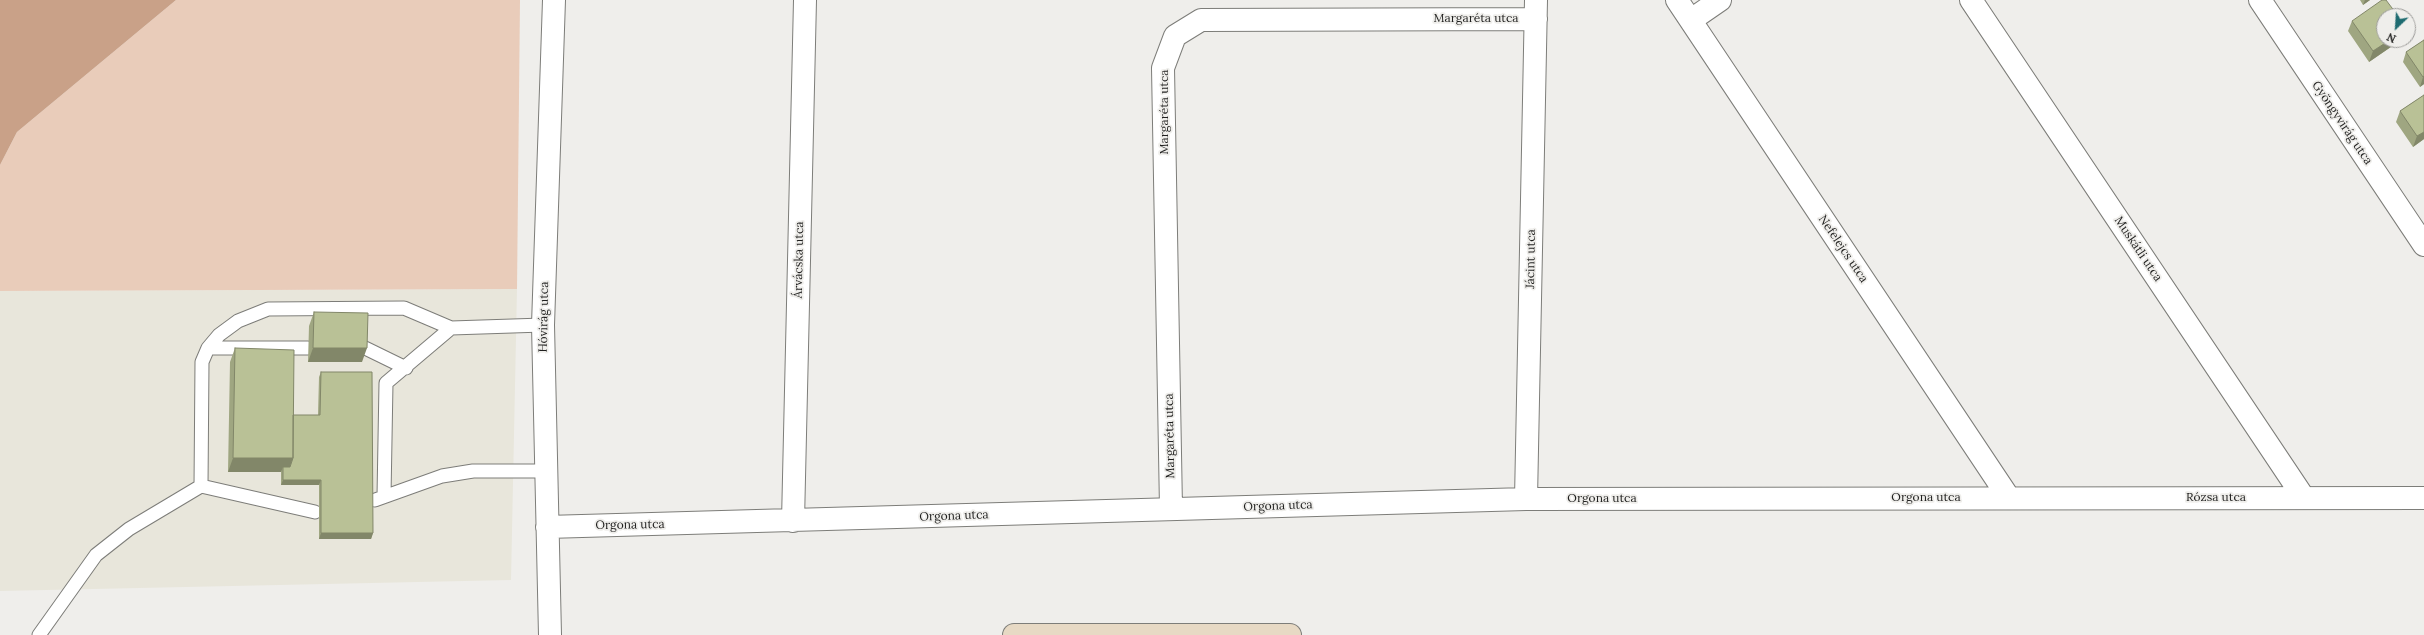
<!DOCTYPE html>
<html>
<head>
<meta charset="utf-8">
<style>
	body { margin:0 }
	#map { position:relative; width:2424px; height:635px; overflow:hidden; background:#efeeeb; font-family:Lora,serif }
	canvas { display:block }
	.north { position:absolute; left:2376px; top:8px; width:40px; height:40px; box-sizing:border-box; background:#efeeeb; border:1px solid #9c9b99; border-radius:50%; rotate:205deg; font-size:11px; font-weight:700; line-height:16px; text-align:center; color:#1f1f1e }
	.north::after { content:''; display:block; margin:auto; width:14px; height:18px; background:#1e6b70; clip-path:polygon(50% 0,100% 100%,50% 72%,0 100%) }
</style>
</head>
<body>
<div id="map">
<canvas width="2424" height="635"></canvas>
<div class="north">N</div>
</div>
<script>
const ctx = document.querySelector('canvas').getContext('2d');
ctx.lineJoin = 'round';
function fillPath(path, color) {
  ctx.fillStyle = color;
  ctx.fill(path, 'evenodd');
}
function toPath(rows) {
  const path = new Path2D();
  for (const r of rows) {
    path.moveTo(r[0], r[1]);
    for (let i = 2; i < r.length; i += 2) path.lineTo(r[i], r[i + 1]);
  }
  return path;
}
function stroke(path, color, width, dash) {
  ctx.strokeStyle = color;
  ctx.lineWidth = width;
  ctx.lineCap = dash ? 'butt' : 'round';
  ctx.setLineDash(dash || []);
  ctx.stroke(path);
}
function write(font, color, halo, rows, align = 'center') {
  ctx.font = font + ' Lora,serif';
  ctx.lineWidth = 3.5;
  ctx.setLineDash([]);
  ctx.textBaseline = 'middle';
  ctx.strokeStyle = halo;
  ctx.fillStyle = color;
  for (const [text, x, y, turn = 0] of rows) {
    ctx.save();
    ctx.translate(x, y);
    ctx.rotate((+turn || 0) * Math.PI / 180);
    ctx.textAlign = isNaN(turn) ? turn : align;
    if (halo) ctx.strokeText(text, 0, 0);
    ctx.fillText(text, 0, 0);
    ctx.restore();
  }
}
fillPath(toPath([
	[517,289,511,580,0,591,0,291]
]), '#e8e6db');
fillPath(toPath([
	[176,0,520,0,517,289,0,291,0,165,17,132]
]), '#e9ccba');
fillPath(toPath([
	[0,0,176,0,17,132,0,165]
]), '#c9a188');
const lane = toPath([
	[363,347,406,368],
	[208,348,308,348],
	[201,486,202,362,208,348,219,335,238,321,268,309,404,308,451,328,543,325],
	[384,496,386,383,451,328],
	[375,500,442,476,473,471,545,471],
	[39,635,96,555,129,529,201,486,315,512]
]);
const street = toPath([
	[1677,0,2009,498],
	[1971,0,2304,498],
	[2260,0,2424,245],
	[1691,20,1720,0],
	[1526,499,1536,0],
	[1171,508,1163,68,1175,36,1201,20,1536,19],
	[793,521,805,0],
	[547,527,1526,499,2424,498],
	[550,635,543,325,554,0]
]);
const secondary = toPath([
	[1014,635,1290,635]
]);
stroke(lane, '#7d7d79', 15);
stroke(street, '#7d7d79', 24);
stroke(secondary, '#7d7d79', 24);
stroke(lane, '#fff', 13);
stroke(street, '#fff', 22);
stroke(secondary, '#e7d9c4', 22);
fillPath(toPath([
	[2360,0,2370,0,2363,5],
	[2352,21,2384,40,2401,40,2369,62,2348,31],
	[2424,40,2424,84,2420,87,2403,62,2406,52],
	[2424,95,2424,139,2413,147,2396,122,2400,111],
	[314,312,362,362,308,362,309,326],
	[235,348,293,415,318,415,319,377,321,372,373,533,371,539,319,539,319,485,281,485,281,472,228,472,230,362]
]), '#9fa681');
fillPath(toPath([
	[2365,0,2370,0,2363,5],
	[2390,40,2401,40,2369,62,2373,51],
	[2424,76,2424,84,2420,87,2423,77],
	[2424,132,2424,139,2413,147,2417,136],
	[313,348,367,348,362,362,308,362],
	[233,458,293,458,288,472,283,467,281,472,228,472],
	[283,480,321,480,319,485,281,485],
	[321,533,373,533,371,539,319,539]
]), '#828769');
const building = toPath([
	[2382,0,2386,0,2398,16,2384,16,2384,40,2390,40,2373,51,2352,21,2382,0],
	[2424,40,2424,76,2423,77,2406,52,2424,40],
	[2424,95,2424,132,2417,136,2400,111,2424,95],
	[314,312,368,313,367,348,313,348,314,312],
	[235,348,294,350,293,458,233,458,235,348],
	[321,372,372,372,373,533,321,533,321,480,283,480,283,467,290,467,293,458,293,415,320,415,321,372]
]);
fillPath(building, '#b9c196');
stroke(building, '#828769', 1);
write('12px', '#1f1f1e', '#efeeeb', [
	["Margaréta utca",1476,19],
	["Margaréta utca",1165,112,-90],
	["Gyöngyvirág utca",2342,123,56],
	["Nefelejcs utca",1843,249,56],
	["Muskátli utca",2138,249,56],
	["Jácint utca",1531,259,-89],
	["Árvácska utca",799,260,-89],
	["Hóvirág utca",544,317,-89],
	["Margaréta utca",1170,436,-91],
	["Orgona utca",1926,498],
	["Rózsa utca",2216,498],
	["Orgona utca",1602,499],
	["Orgona utca",1278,506,-2],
	["Orgona utca",954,516,-2],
	["Orgona utca",630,525,-1]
]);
</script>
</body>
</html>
